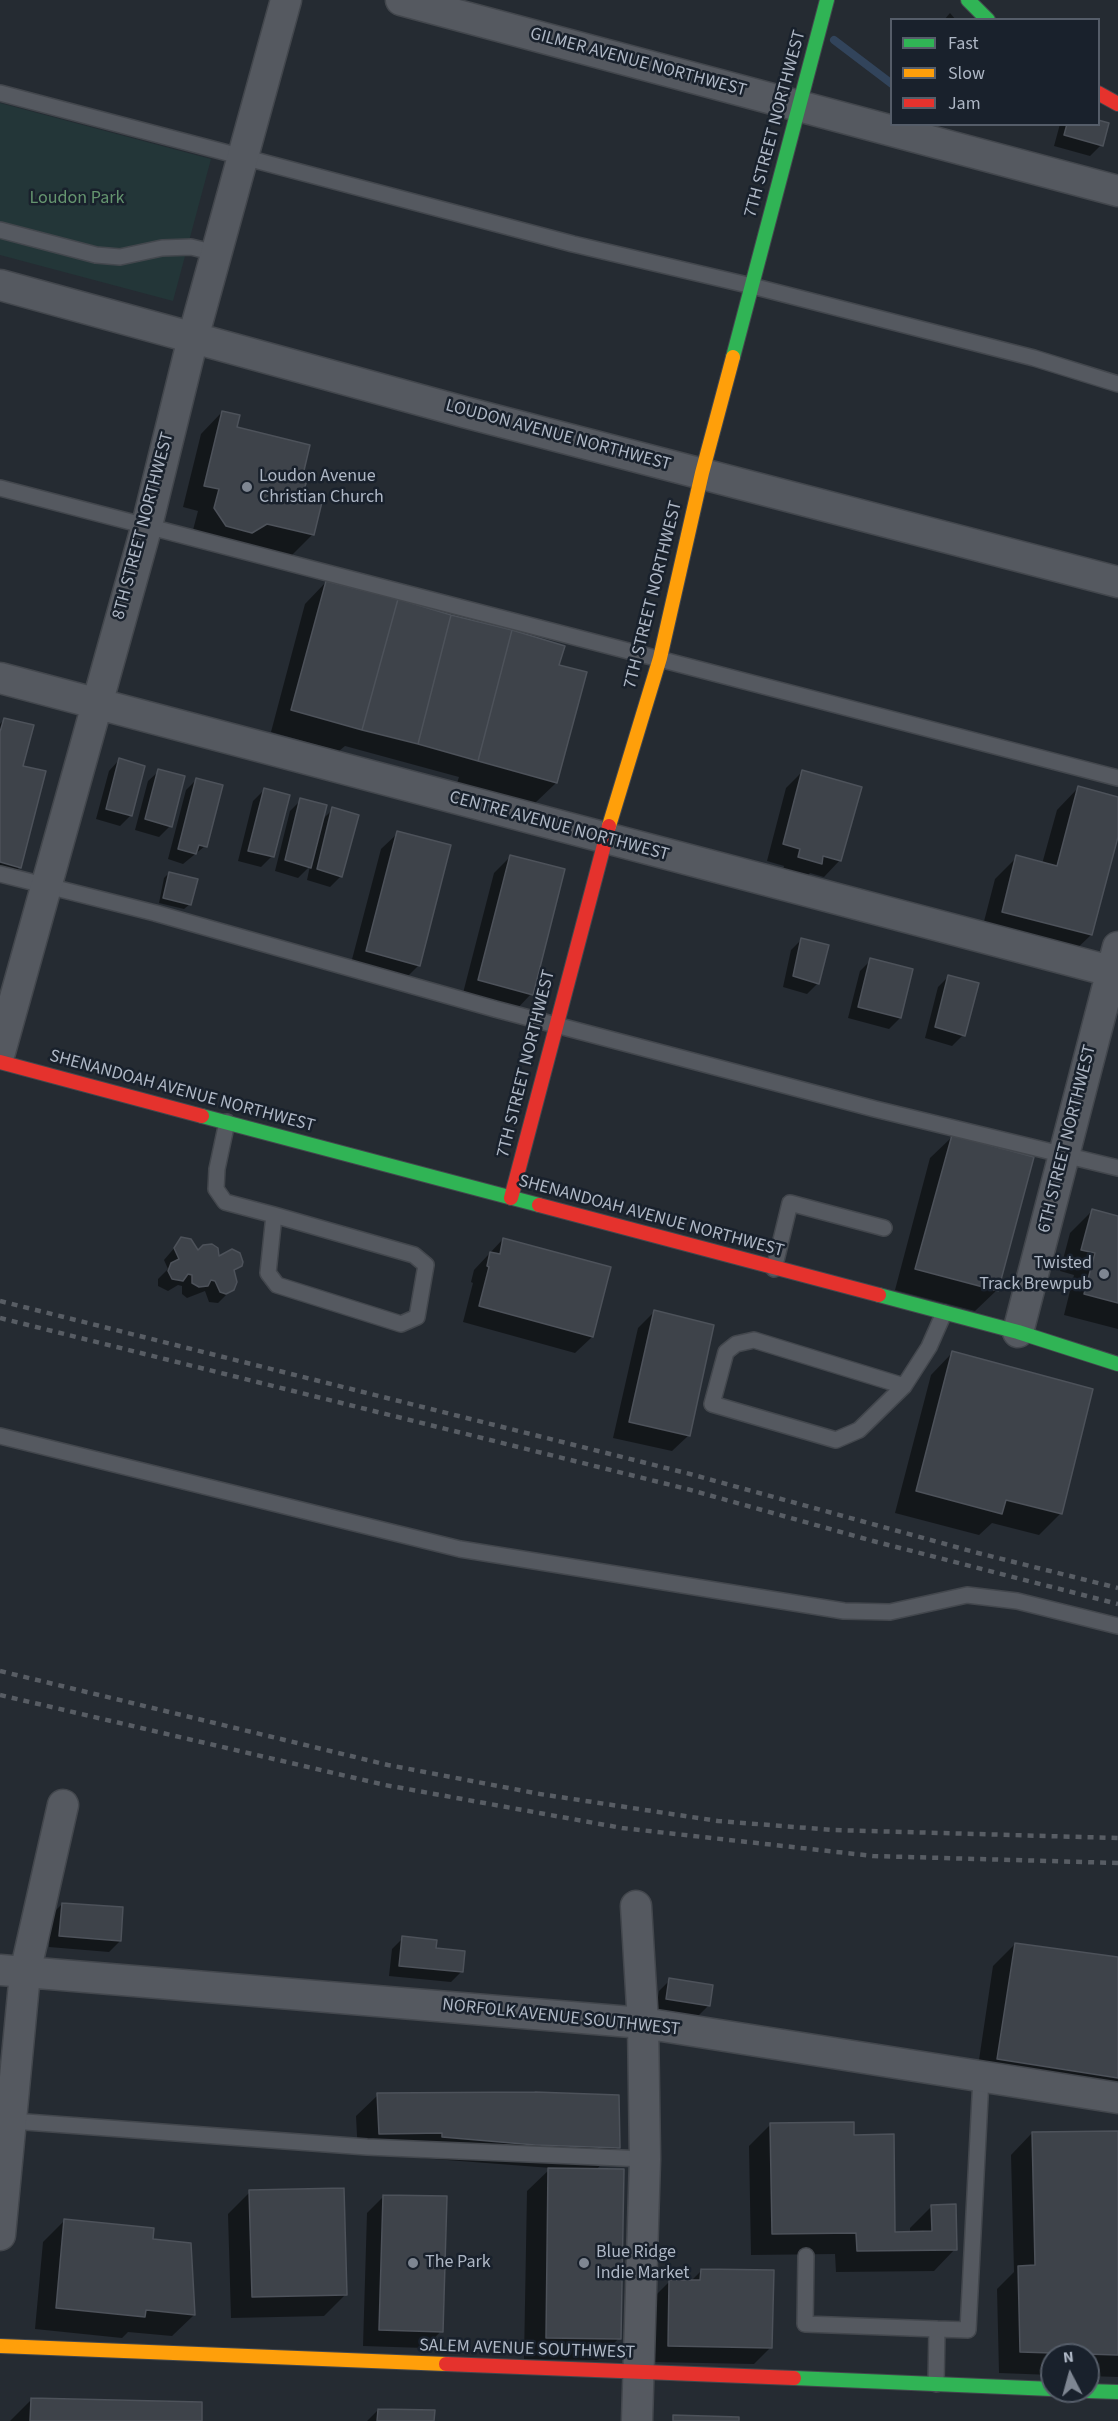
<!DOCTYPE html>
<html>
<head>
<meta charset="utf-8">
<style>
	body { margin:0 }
	#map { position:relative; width:1118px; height:2421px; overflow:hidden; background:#252b32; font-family:"Source Sans 3",sans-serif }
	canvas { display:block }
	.legend { position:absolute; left:890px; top:18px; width:210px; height:108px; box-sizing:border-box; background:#19212c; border:2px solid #555d69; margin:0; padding:8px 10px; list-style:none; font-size:18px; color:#aeb7c5 }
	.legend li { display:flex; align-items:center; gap:12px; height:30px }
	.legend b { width:30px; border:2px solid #555d69 }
	.north { position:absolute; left:1040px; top:2343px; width:60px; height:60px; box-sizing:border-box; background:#19212c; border:2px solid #555d69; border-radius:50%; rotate:354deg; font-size:16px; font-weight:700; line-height:24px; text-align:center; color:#aeb7c5 }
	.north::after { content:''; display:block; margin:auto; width:21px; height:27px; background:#7e8692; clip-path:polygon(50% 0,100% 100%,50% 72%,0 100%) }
</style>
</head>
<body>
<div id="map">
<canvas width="1118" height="2421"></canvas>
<ul class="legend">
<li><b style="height:8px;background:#30b455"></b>Fast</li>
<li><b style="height:8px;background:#ff9f0a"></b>Slow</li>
<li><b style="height:8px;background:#e5322d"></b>Jam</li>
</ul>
<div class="north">N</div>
</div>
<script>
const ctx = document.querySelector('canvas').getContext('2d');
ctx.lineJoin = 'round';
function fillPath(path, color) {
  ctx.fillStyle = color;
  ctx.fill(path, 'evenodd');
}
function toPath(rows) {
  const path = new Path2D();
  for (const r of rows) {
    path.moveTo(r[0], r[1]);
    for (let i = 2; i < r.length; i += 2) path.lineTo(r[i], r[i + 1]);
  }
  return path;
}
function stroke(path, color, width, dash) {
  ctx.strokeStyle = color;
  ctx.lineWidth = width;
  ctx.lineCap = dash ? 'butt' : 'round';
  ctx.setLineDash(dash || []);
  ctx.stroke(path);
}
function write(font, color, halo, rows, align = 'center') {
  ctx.font = font + ' "Source Sans 3",sans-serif';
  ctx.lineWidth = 5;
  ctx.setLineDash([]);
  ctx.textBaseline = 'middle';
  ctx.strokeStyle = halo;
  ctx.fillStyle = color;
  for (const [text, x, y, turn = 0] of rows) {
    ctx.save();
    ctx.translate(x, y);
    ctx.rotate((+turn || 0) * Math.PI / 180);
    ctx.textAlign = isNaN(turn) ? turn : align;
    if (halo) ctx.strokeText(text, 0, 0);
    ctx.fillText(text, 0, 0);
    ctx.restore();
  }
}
fillPath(toPath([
	[0,103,211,159,173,301,0,255]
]), '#233638');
fillPath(toPath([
	[950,13,956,20,944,20],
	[1060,124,1098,124,1101,145,1090,156,1054,146],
	[222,412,235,428,300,480,312,535,291,556,193,530,198,511,183,507,201,434],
	[326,582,558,666,586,674,556,783,534,804,457,783,459,777,345,746,339,751,271,732,305,604],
	[4,720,21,767,20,867,3,883,0,882,0,724],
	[119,760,131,815,120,826,96,819,109,771],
	[159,771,170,826,159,837,135,830,148,781],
	[802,772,840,860,824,877,810,873,804,880,782,873,784,866,767,861,786,788],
	[197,779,205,846,183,864,168,859,186,790],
	[1078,788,1118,799,1118,831,1091,935,1069,956,981,933,995,879,1017,857,1042,864,1057,810],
	[264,790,272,856,261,867,238,861,253,801],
	[301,800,322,820,333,809,341,876,330,887,307,880,310,866,298,878,275,871,290,811],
	[398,833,419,965,402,982,350,967,381,849],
	[511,856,531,994,515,1011,462,997,494,873],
	[169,873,190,904,184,909,159,903,164,878],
	[802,939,818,983,807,994,783,987,791,950],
	[871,960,911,970,900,1018,889,1029,848,1018,860,971],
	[949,976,963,1035,952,1046,925,1038,938,987],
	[952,1137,997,1290,975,1311,895,1290,930,1158],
	[1092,1211,1118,1218,1118,1329,1064,1315,1074,1275,1060,1271,1070,1233],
	[182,1239,198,1251,240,1265,233,1273,229,1292,218,1303,209,1302,205,1291,187,1298,182,1294,182,1286,178,1285,168,1291,158,1286,158,1279,168,1269,164,1260],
	[503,1239,592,1337,575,1353,463,1322,473,1283,471,1282,474,1270],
	[654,1312,689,1435,672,1451,613,1438,638,1328],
	[952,1353,1060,1514,1039,1535,992,1523,979,1535,895,1513,931,1375],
	[62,1904,120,1941,109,1952,49,1947,51,1915],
	[403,1938,435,1950,462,1971,451,1982,389,1976,392,1949],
	[1015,1944,1118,1959,1118,2102,976,2080,993,1966],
	[670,1980,708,2006,697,2017,656,2010,659,1991],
	[378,2095,618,2147,596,2170,619,2338,598,2360,524,2359,527,2191,551,2168,421,2158,421,2154,358,2155,356,2116],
	[771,2124,852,2136,893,2233,910,2233,910,2228,932,2206,955,2249,934,2271,836,2272,835,2254,751,2255,749,2146],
	[1118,2132,1118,2377,1088,2376,1088,2355,1052,2355,1052,2375,999,2373,997,2289,1014,2272,1011,2155,1032,2133],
	[250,2192,346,2294,324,2316,231,2318,228,2214],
	[384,2196,441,2331,425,2348,363,2346,367,2213],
	[65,2220,151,2240,194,2315,172,2336,128,2332,122,2338,35,2329,43,2242],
	[702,2270,771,2347,754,2364,652,2362,653,2298,670,2281,690,2282],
	[32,2399,200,2421,10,2421],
	[378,2410,433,2421,367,2421]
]), '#0007');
stroke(toPath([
	[834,40,892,84]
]), '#32445b', 8);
const building = toPath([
	[1098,120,1109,123,1103,146,1064,135,1067,124,1098,124,1098,120],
	[222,411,240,415,237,427,310,445,302,479,307,480,303,493,323,498,314,535,267,524,252,533,226,526,214,508,219,489,204,486,222,411],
	[326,581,398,599,362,730,291,710,326,581],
	[398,599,451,615,418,744,362,730,398,599],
	[451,615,512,630,478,761,418,744,451,615],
	[512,630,565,646,559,665,587,672,557,783,478,761,512,630],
	[4,718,34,725,23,766,46,771,21,868,0,862,0,732,4,718],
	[119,758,145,766,132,816,106,809,119,758],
	[158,769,185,776,172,827,145,819,158,769],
	[802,770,862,787,841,861,823,856,822,864,798,857,800,849,783,844,802,770],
	[196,778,223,785,207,847,199,845,196,854,178,849,196,778],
	[1078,786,1118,797,1118,837,1092,935,1002,912,1016,855,1057,866,1078,786],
	[264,788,290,795,274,857,248,851,264,788],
	[300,798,327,805,311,868,285,860,300,798],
	[332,807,359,815,342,877,317,869,332,807],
	[397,831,451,845,420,966,366,951,397,831],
	[510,855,565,869,533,995,478,980,510,855],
	[169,872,198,879,191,905,163,898,169,872],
	[801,938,829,945,819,984,793,976,801,938],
	[870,958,913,969,901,1018,858,1007,870,958],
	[948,975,979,983,965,1036,935,1027,948,975],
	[952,1135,1034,1157,998,1291,915,1269,952,1135],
	[1092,1209,1118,1216,1118,1303,1084,1294,1095,1253,1081,1250,1092,1209],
	[181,1237,191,1239,198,1250,203,1245,212,1244,218,1248,219,1256,232,1249,240,1253,243,1262,242,1266,234,1270,237,1282,234,1290,226,1294,220,1292,215,1281,211,1280,208,1286,199,1287,192,1283,192,1275,188,1274,183,1281,172,1279,168,1271,171,1263,179,1259,174,1248,181,1237],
	[503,1238,611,1267,593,1337,479,1306,489,1267,487,1266,490,1252,500,1254,503,1238],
	[654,1310,714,1325,690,1436,629,1422,654,1310],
	[952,1351,1093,1389,1062,1514,1006,1500,1002,1514,916,1491,952,1351],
	[62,1903,123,1907,121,1941,59,1936,62,1903],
	[402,1936,437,1940,436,1948,465,1951,463,1972,399,1966,402,1936],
	[1015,1943,1118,1957,1118,2078,997,2059,1015,1943],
	[669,1978,713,1985,710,2006,666,1999,669,1978],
	[535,2092,619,2095,620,2148,535,2145,442,2137,442,2133,379,2134,377,2093,535,2092],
	[854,2122,854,2135,894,2134,895,2232,932,2231,931,2205,956,2204,957,2250,857,2251,856,2233,772,2234,770,2123,854,2122],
	[1118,2131,1118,2355,1020,2352,1018,2266,1035,2265,1032,2132,1118,2131],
	[548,2168,624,2169,621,2339,546,2338,548,2168],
	[344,2188,347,2295,252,2297,249,2190,344,2188],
	[383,2195,447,2196,443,2332,379,2330,383,2195],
	[64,2219,154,2228,153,2239,191,2243,195,2315,146,2310,145,2317,56,2308,64,2219],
	[701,2269,774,2270,772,2348,668,2346,669,2280,700,2280,701,2269],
	[31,2398,202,2402,202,2421,30,2421,31,2398],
	[378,2409,435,2410,434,2421,377,2421,378,2409],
	[673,2415,739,2417,739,2421,673,2421,673,2415]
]);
fillPath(building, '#3e434a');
stroke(building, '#4d525a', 1.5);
const lane = toPath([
	[0,93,573,244,752,286,1034,358,1118,384],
	[0,230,96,255,120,257,162,248,191,247,216,253],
	[0,488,1118,778],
	[0,874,155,913,495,1009,875,1109,1118,1168],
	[227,1122,217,1169,216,1189,225,1202,274,1215,414,1255,426,1265,417,1317,401,1324,277,1285,268,1273,274,1215],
	[774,1269,790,1203,884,1228],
	[904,1386,754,1340,736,1344,726,1352,712,1404,836,1440,859,1430,904,1386,929,1347,944,1313],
	[0,1436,460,1549,844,1611,890,1612,967,1595,1017,1601,1118,1626],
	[12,2121,367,2147,645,2159],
	[806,2256,805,2324,937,2329,936,2384],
	[937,2329,968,2330,981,2078]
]);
const street = toPath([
	[401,0,1118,191],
	[0,285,464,412,1118,582],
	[0,678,1118,973],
	[0,1052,147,525,193,338,286,0],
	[1018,1332,1118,947],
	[636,1906,643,2023,645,2159,637,2421],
	[0,1970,643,2023,1118,2098],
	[0,2235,25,1973,63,1805]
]);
const fast = toPath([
	[968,0,988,20],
	[733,357,827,0],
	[202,1116,539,1205],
	[879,1295,1018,1332,1118,1364],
	[794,2378,1052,2389],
	[1088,2391,1118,2392]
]);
const slow = toPath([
	[609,826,660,658,702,473,733,357],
	[0,2346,446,2364]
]);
const jam = toPath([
	[1098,93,1118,104],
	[0,1062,202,1116],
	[511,1198,609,826],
	[539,1205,879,1295],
	[446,2364,794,2378]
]);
stroke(lane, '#43474d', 18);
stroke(street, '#43474d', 33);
stroke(fast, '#43474d', 16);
stroke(slow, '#43474d', 16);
stroke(jam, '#43474d', 16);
stroke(lane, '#555960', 15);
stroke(street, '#555960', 30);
stroke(fast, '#30b455', 14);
stroke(slow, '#ff9f0a', 14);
stroke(jam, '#e5322d', 14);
stroke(toPath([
	[0,1301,690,1474,978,1553,1118,1588],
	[0,1318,687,1489,873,1541,1118,1604],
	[0,1671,388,1765,540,1794,718,1821,833,1830,1118,1838],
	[0,1695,385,1785,622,1828,873,1856,1118,1863]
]), '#585d64', 4.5, [6, 6]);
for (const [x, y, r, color] of [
	[247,487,6,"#7e8692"],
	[1104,1274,6,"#7e8692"],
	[413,2263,6,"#7e8692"],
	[584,2263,6,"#7e8692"]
]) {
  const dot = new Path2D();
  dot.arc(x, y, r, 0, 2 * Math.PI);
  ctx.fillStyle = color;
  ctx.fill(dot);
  stroke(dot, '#19212c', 2);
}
write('18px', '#aeb7c5', '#19212c', [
	["GILMER AVENUE NORTHWEST",638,63,15],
	["7TH STREET NORTHWEST",776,124,-75],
	["LOUDON AVENUE NORTHWEST",558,436,15],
	["8TH STREET NORTHWEST",144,526,-75],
	["7TH STREET NORTHWEST",654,595,-76],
	["CENTRE AVENUE NORTHWEST",559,827,15],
	["7TH STREET NORTHWEST",527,1064,-76],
	["SHENANDOAH AVENUE NORTHWEST",182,1092,15],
	["6TH STREET NORTHWEST",1068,1139,-76],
	["SHENANDOAH AVENUE NORTHWEST",651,1217,15],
	["NORFOLK AVENUE SOUTHWEST",561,2018,6],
	["SALEM AVENUE SOUTHWEST",527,2350,2]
]);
write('18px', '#65956f', '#19212c', [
	["Loudon Park",77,199]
]);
write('18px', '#aeb7c5', '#19212c', [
	["Loudon Avenue",259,477],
	["Christian Church",259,498],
	["Twisted",1092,1264,"right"],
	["Track Brewpub",1092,1285,"right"],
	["Blue Ridge",596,2253],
	["Indie Market",596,2274],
	["The Park",425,2263]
], 'left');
</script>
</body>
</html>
